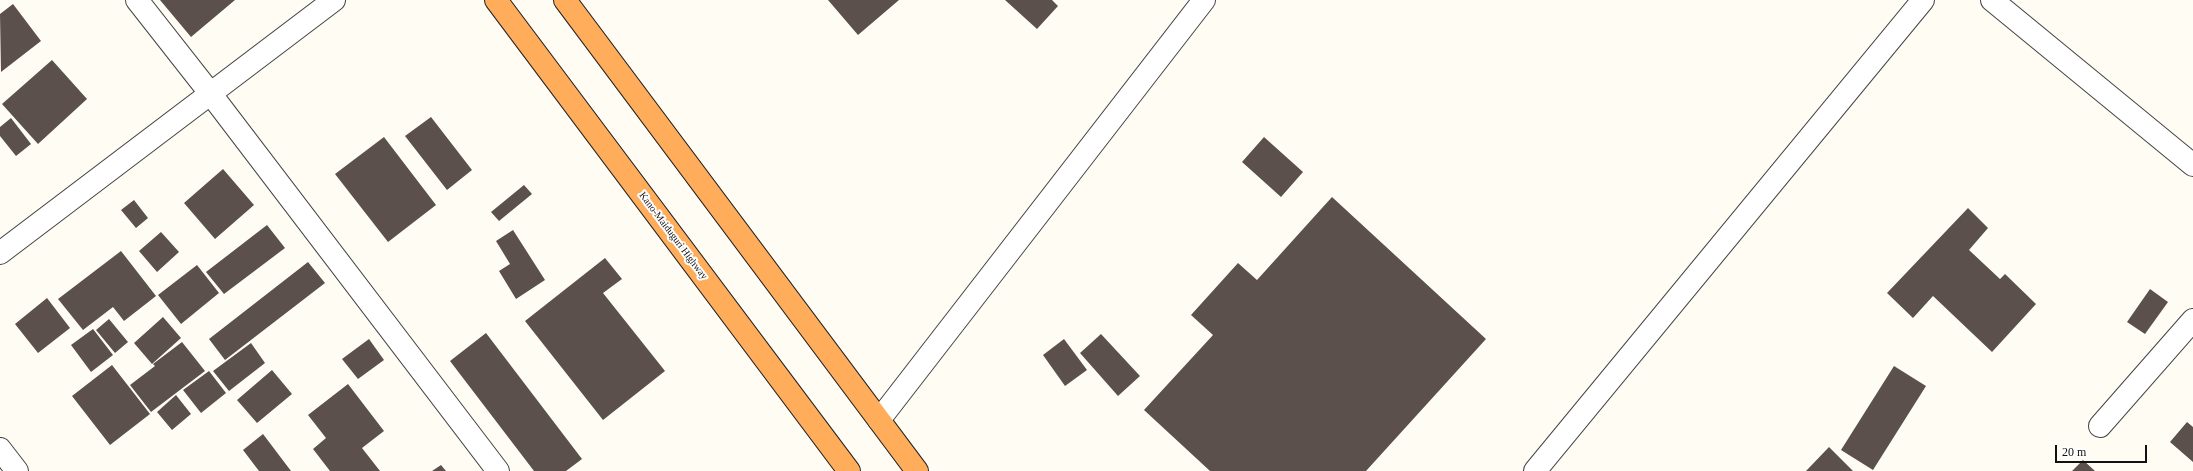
<!DOCTYPE html>
<html>
<head>
<meta charset="utf-8">
<style>
	body { margin:0 }
	#map { position:relative; width:2193px; height:471px; overflow:hidden; background:#fffcf4; font-family:"Times New Roman",serif }
	canvas { display:block }
	.scale { position:absolute; left:2055px; top:445px; width:92px; height:18px; box-sizing:border-box; border:2px solid #111; border-top:0; padding-left:5px; font-size:12px; line-height:14px; white-space:nowrap; color:#111; -webkit-text-stroke:3px #fff; paint-order:stroke }
</style>
</head>
<body>
<div id="map">
<canvas width="2193" height="471"></canvas>
<div class="scale">20 m</div>
</div>
<script>
const ctx = document.querySelector('canvas').getContext('2d');
ctx.lineJoin = 'round';
function fillPath(path, color) {
  ctx.fillStyle = color;
  ctx.fill(path, 'evenodd');
}
function toPath(rows) {
  const path = new Path2D();
  for (const r of rows) {
    path.moveTo(r[0], r[1]);
    for (let i = 2; i < r.length; i += 2) path.lineTo(r[i], r[i + 1]);
  }
  return path;
}
function stroke(path, color, width, dash) {
  ctx.strokeStyle = color;
  ctx.lineWidth = width;
  ctx.lineCap = dash ? 'butt' : 'round';
  ctx.setLineDash(dash || []);
  ctx.stroke(path);
}
function write(font, color, halo, rows, align = 'center') {
  ctx.font = font + ' "Times New Roman",serif';
  ctx.lineWidth = 4;
  ctx.setLineDash([]);
  ctx.textBaseline = 'middle';
  ctx.strokeStyle = halo;
  ctx.fillStyle = color;
  for (const [text, x, y, turn = 0] of rows) {
    ctx.save();
    ctx.translate(x, y);
    ctx.rotate((+turn || 0) * Math.PI / 180);
    ctx.textAlign = isNaN(turn) ? turn : align;
    if (halo) ctx.strokeText(text, 0, 0);
    ctx.fillText(text, 0, 0);
    ctx.restore();
  }
}
fillPath(toPath([
	[160,0,235,0,191,37],
	[828,0,899,0,858,35],
	[1005,0,1052,0,1058,6,1037,29],
	[13,4,41,41,1,72,0,14],
	[52,60,87,99,38,144,2,104],
	[431,117,472,170,447,190,405,136],
	[11,118,31,144,16,156,0,136,0,127],
	[384,137,436,205,388,242,335,174],
	[1264,137,1303,172,1281,197,1242,162],
	[223,169,254,205,215,239,184,203],
	[524,185,532,194,499,221,491,212],
	[1332,197,1486,339,1366,471,1210,471,1144,410,1213,335,1191,315,1238,263,1257,280],
	[134,200,148,218,136,228,121,210],
	[1968,208,1988,228,1969,250,2000,279,2005,274,2036,304,1992,352,1933,296,1913,318,1887,293],
	[267,225,285,248,224,294,206,272],
	[513,230,545,280,516,299,499,271,510,264,496,241],
	[161,232,179,252,157,272,139,251],
	[121,251,156,296,124,321,113,307,83,330,58,299],
	[605,258,622,279,603,293,665,371,603,420,525,321],
	[308,262,325,283,225,360,209,339],
	[197,265,219,293,181,324,158,295],
	[2150,289,2168,302,2145,334,2127,322],
	[47,298,70,328,38,353,15,324],
	[163,317,181,338,152,364,134,343],
	[109,319,128,342,115,353,96,330],
	[93,329,113,355,91,372,71,345],
	[486,333,582,459,566,471,534,471,450,361],
	[1101,334,1140,376,1118,396,1080,353],
	[369,339,384,360,358,379,342,359],
	[1064,339,1087,370,1065,386,1043,355],
	[182,342,205,371,151,412,130,385,155,366,153,364],
	[251,343,265,363,229,391,213,371],
	[112,365,150,414,110,445,72,396],
	[1894,366,1926,386,1873,470,1841,450],
	[272,370,292,394,257,423,237,400],
	[209,371,226,393,201,413,183,390],
	[348,384,384,431,362,448,380,471,330,471,313,449,326,438,308,415],
	[176,395,191,414,172,430,157,412],
	[2187,422,2193,427,2193,462,2170,442],
	[263,434,291,471,259,471,243,450],
	[1829,447,1853,471,1806,471],
	[2083,460,2095,471,2072,471],
	[441,465,446,471,432,471]
]), '#5b504b');
const minor = toPath([
	[137,0,210,93,498,471],
	[1992,0,2193,165],
	[0,253,334,0],
	[879,420,1204,0],
	[2100,426,2193,320],
	[0,449,17,471],
	[1535,471,1923,0]
]);
const trunk = toPath([
	[496,0,849,471],
	[565,0,917,471]
]);
stroke(minor, '#444', 24);
stroke(trunk, '#222', 24);
stroke(minor, '#fff', 22);
stroke(trunk, '#ffad5b', 22);
write('10px', '#111', '#fff', [
	["Kano-Maiduguri Highway",673,236,53]
]);
</script>
</body>
</html>
